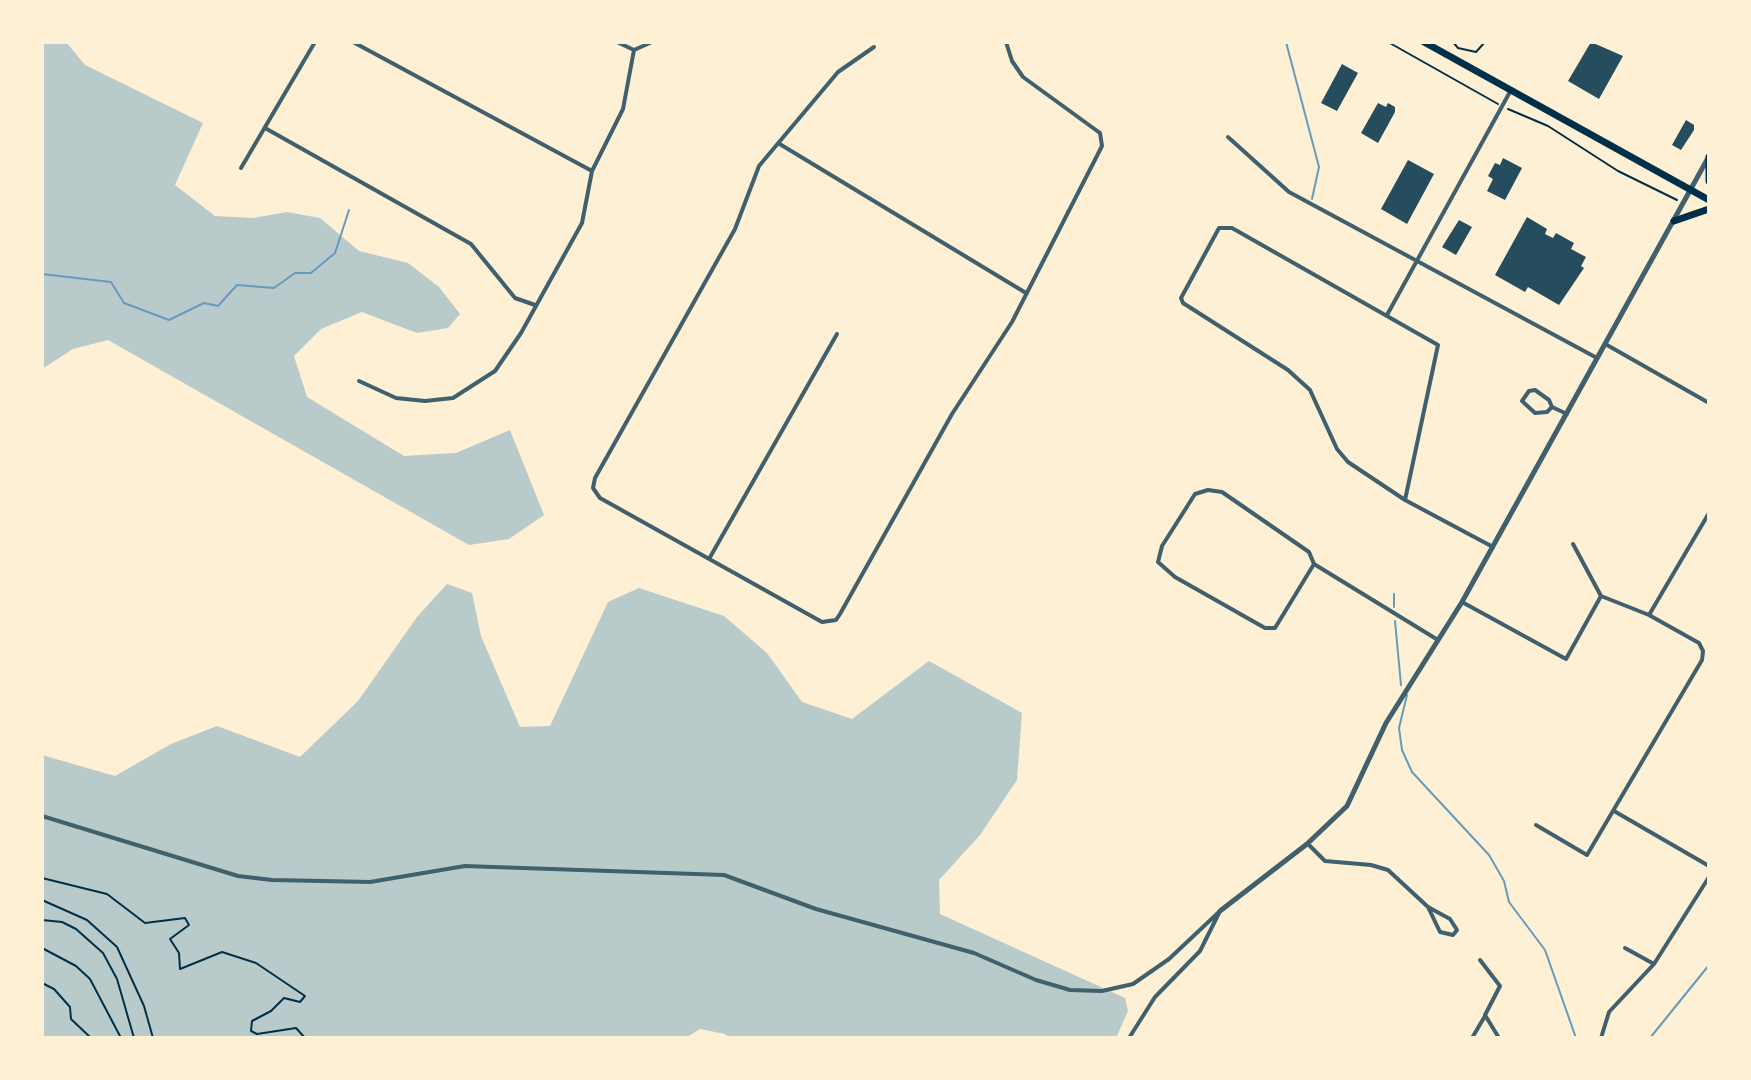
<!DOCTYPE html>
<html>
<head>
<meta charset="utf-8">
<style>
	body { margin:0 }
	#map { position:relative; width:1751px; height:1080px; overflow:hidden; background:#fdf0d5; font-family:Helvetica,sans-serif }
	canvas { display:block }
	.frame { position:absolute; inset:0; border:44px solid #fdf0d5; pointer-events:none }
</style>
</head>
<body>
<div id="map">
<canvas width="1751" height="1080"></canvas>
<div class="frame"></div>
</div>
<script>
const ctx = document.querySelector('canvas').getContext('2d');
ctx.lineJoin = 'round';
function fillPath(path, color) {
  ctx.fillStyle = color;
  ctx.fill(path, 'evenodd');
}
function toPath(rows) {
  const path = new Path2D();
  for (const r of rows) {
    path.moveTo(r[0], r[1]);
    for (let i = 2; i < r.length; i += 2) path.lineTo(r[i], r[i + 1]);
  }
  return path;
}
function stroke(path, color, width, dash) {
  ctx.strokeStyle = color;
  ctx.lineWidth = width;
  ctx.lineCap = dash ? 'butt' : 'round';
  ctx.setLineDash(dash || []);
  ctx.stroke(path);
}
fillPath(toPath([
	[42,42,66,42,85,65,203,123,175,185,215,216,253,218,287,212,320,218,359,251,408,263,439,287,460,314,448,328,417,333,362,312,321,329,294,356,307,397,404,456,456,453,510,430,544,515,509,539,469,545,108,340,73,349,42,369],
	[447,584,472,593,481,636,520,727,550,726,608,602,639,588,724,616,767,653,802,702,852,719,929,661,1022,713,1017,780,980,835,939,880,940,914,1125,998,1128,1011,1116,1038,729,1038,725,1034,700,1029,685,1038,42,1038,42,755,115,776,171,744,217,726,300,757,358,701,417,617]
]), '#b9caca');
stroke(toPath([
	[1286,42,1319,167,1312,199],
	[42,274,111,282,124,303,169,320,204,303,218,306,237,285,274,288,295,273,311,273,335,253,349,210],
	[1394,594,1394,607],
	[1395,621,1401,685],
	[1407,695,1399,728,1402,750,1412,772,1489,855,1504,881,1509,902,1545,950,1576,1038],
	[1650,1038,1709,965]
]), '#669bbc', 2);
fillPath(toPath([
	[1591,42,1623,56,1599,99,1568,81],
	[1342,64,1358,73,1337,111,1321,103],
	[1378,103,1386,107,1388,103,1395,107,1395,112,1378,143,1361,133],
	[1686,120,1694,125,1694,130,1681,150,1672,145],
	[1503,158,1522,168,1505,200,1487,191,1493,179,1488,176,1495,163,1500,165],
	[1408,160,1434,174,1407,224,1381,209],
	[1527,217,1547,229,1545,234,1553,238,1556,233,1574,243,1571,249,1586,257,1581,266,1584,268,1559,305,1528,287,1525,292,1495,275],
	[1459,220,1472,227,1456,255,1442,247]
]), '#264d5e');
stroke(toPath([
	[1388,42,1498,104],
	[1453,42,1458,48,1476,52,1485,42],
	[1508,109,1548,126,1618,171,1677,200],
	[42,878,107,894,145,923,185,918,189,925,170,939,179,953,180,969,222,952,256,963,305,996,300,1002,284,998,271,1011,252,1021,251,1031,257,1034,296,1028,305,1038],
	[42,900,87,920,117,947,144,1006,153,1038],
	[42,920,62,922,76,929,103,953,117,979,134,1038],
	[42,948,76,966,90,979,121,1038],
	[42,983,54,989,70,1007,71,1019,91,1038]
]), '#003049', 2);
stroke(toPath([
	[139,42,140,42],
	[353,42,592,171],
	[617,42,634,50],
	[874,47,838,72,759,166,735,229,595,478,593,488,600,498,822,622,836,620,840,614,952,414,1012,322,1102,146,1100,133,1023,77,1012,61,1006,42],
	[634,50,652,42],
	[265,128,471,244,515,298,535,305],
	[1228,137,1289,192,1597,358],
	[778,143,1026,293],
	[241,168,315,42],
	[1387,315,1511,90],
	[1607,345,1709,403],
	[359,381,396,398,425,401,453,398,495,371,521,333,582,223,592,171,623,109,634,50],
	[1552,407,1547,412,1535,413,1522,401,1529,391,1535,390,1549,400,1552,407,1567,414],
	[1208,490,1222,492,1309,552,1314,564,1275,628,1265,628,1175,577,1158,562,1162,546,1195,494,1208,490],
	[1405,500,1438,345,1232,228,1219,228,1181,298,1183,303,1288,370,1310,390,1337,449,1348,462,1405,500,1493,547],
	[1573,544,1601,596],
	[709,559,837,334],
	[1314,564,1438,640],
	[1462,602,1566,659,1601,596,1649,615,1699,643,1703,651,1702,660,1587,855,1536,825],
	[1649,615,1709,513],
	[1614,811,1709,866],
	[42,816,238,876,272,880,370,882,465,866,724,875,816,909,974,953,1036,980,1070,990,1102,991,1133,984,1169,959,1220,911],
	[1308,844,1325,861,1371,865,1388,870,1428,907,1450,919,1457,930,1453,935,1440,932,1428,907],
	[1625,948,1654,964],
	[1480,960,1500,986,1485,1015,1499,1038],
	[1129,1038,1155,997,1200,951,1219,913],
	[1472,1038,1485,1016],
	[1601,1038,1609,1012,1654,964,1709,877]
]), '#3f606c', 4);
stroke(toPath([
	[1220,911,1307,844,1347,806,1386,723,1462,602,1708,158]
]), '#3f606c', 5);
stroke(toPath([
	[1424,42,1709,200],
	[1709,157,1709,181],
	[1674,221,1709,209]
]), '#003049', 7);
</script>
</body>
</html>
